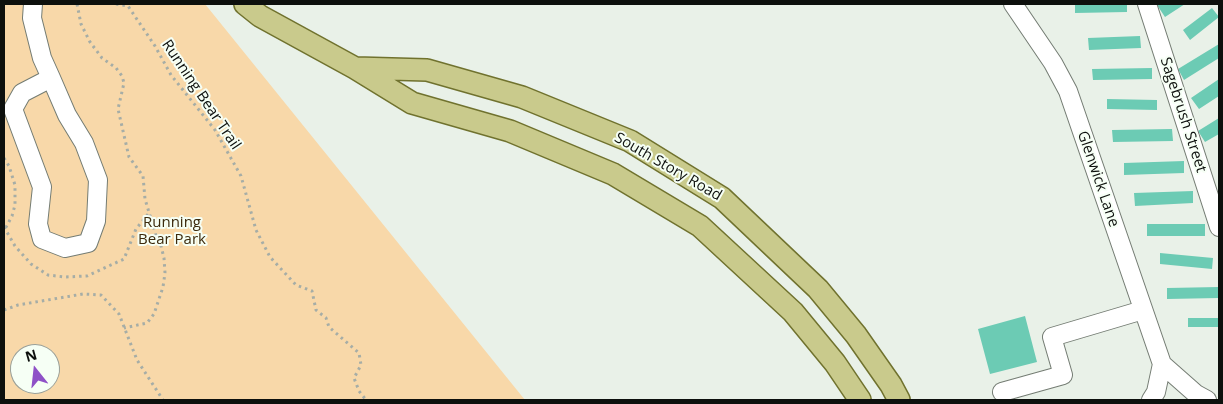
<!DOCTYPE html>
<html>
<head>
<meta charset="utf-8">
<style>
	body { margin:0 }
	#map { position:relative; width:1223px; height:404px; overflow:hidden; background:#e9f1e8; font-family:"Open Sans",sans-serif }
	canvas { display:block }
	.frame { position:absolute; inset:0; border:5px solid #0d100d; pointer-events:none }
	.north { position:absolute; left:10px; top:344px; width:50px; height:50px; box-sizing:border-box; background:#f6fff5; border:1px solid #999f98; border-radius:50%; rotate:344deg; font-size:14px; font-weight:700; line-height:20px; text-align:center; color:#0d100d }
	.north::after { content:''; display:block; margin:auto; width:18px; height:22px; background:#8f51c7; clip-path:polygon(50% 0,100% 100%,50% 72%,0 100%) }
</style>
</head>
<body>
<div id="map">
<canvas width="1223" height="404"></canvas>
<div class="frame"></div>
<div class="north">N</div>
</div>
<script>
const ctx = document.querySelector('canvas').getContext('2d');
ctx.lineJoin = 'round';
function fillPath(path, color) {
  ctx.fillStyle = color;
  ctx.fill(path, 'evenodd');
}
function toPath(rows) {
  const path = new Path2D();
  for (const r of rows) {
    path.moveTo(r[0], r[1]);
    for (let i = 2; i < r.length; i += 2) path.lineTo(r[i], r[i + 1]);
  }
  return path;
}
function stroke(path, color, width, dash) {
  ctx.strokeStyle = color;
  ctx.lineWidth = width;
  ctx.lineCap = dash ? 'butt' : 'round';
  ctx.setLineDash(dash || []);
  ctx.stroke(path);
}
function write(font, color, halo, rows, align = 'center') {
  ctx.font = font + ' "Open Sans",sans-serif';
  ctx.lineWidth = 4;
  ctx.setLineDash([]);
  ctx.textBaseline = 'middle';
  ctx.strokeStyle = halo;
  ctx.fillStyle = color;
  for (const [text, x, y, turn = 0] of rows) {
    ctx.save();
    ctx.translate(x, y);
    ctx.rotate((+turn || 0) * Math.PI / 180);
    ctx.textAlign = isNaN(turn) ? turn : align;
    if (halo) ctx.strokeText(text, 0, 0);
    ctx.fillText(text, 0, 0);
    ctx.restore();
  }
}
fillPath(toPath([
	[4,4,205,4,525,400,4,400],
	[20,354,50,354,50,384,20,384]
]), '#f8d8a9');
fillPath(toPath([
	[1075,4,1127,4,1127,12,1075,13],
	[1160,4,1185,4,1165,17,1157,5],
	[1212,8,1219,17,1190,40,1183,30],
	[1140,36,1141,48,1089,50,1088,38],
	[1219,44,1219,58,1184,80,1178,69],
	[1152,68,1152,79,1093,80,1092,69],
	[1219,79,1219,96,1199,109,1191,98],
	[1107,99,1157,100,1157,110,1107,109],
	[1219,118,1219,134,1205,142,1198,131],
	[1172,129,1173,141,1113,142,1112,130],
	[1184,161,1184,173,1124,175,1124,163],
	[1193,191,1193,203,1135,206,1134,193],
	[1147,224,1205,224,1205,236,1147,236],
	[1160,253,1213,258,1212,269,1160,264],
	[1219,287,1219,298,1167,299,1167,288],
	[1025,316,1037,362,990,374,978,329],
	[1188,318,1219,318,1219,327,1188,327]
]), '#6ccbb4');
const minor = toPath([
	[33,4,32,18,42,58,51,78,67,115,84,143,98,180,96,221,88,243,65,248,42,239,38,224,42,187,13,109,22,93,51,78],
	[1013,4,1053,63,1068,91,1162,364,1196,394,1207,400],
	[1147,4,1219,227],
	[1002,392,1063,375,1052,337,1143,310],
	[1151,400,1156,392,1162,364]
]);
const major = toPath([
	[245,4,260,16,355,68,412,103,510,131,613,174,700,226,793,312,835,363,860,400],
	[356,68,427,70,522,97,630,141,722,198,818,289,856,335,891,385,899,400]
]);
stroke(minor, '#747c73', 20);
stroke(major, '#70722e', 24);
stroke(toPath([
	[77,4,81,24,90,42,102,58,116,68,122,76,124,83,118,109,129,157,143,176,145,199,157,239,161,246,164,258,165,273,163,287,154,314,147,323,124,328],
	[116,4,128,6,155,46,171,75,215,130,241,176,256,230,270,257,296,285,312,291,316,310,326,318,329,327,359,353,361,365,354,378,359,391,366,400],
	[4,158,9,166,15,185,15,205,12,216,5,229],
	[4,227,15,246,31,264,48,275,65,277,87,276,124,259,136,229,149,213],
	[4,310,18,305,83,294,101,295,119,314,137,360,163,400]
]), '#a6ada6', 3, [2.5, 4]);
stroke(minor, '#fff', 18);
stroke(major, '#c9ca8c', 21);
write('15px', '#0d100d', '#f6fff5', [
	["Running Bear Trail",201,95,56],
	["Sagebrush Street",1183,115,72],
	["South Story Road",668,167,30],
	["Glenwick Lane",1098,179,71]
]);
write('15px', '#3c2a0c', '#f6fff5', [
	["Running",172,223],
	["Bear Park",172,240]
]);
</script>
</body>
</html>
